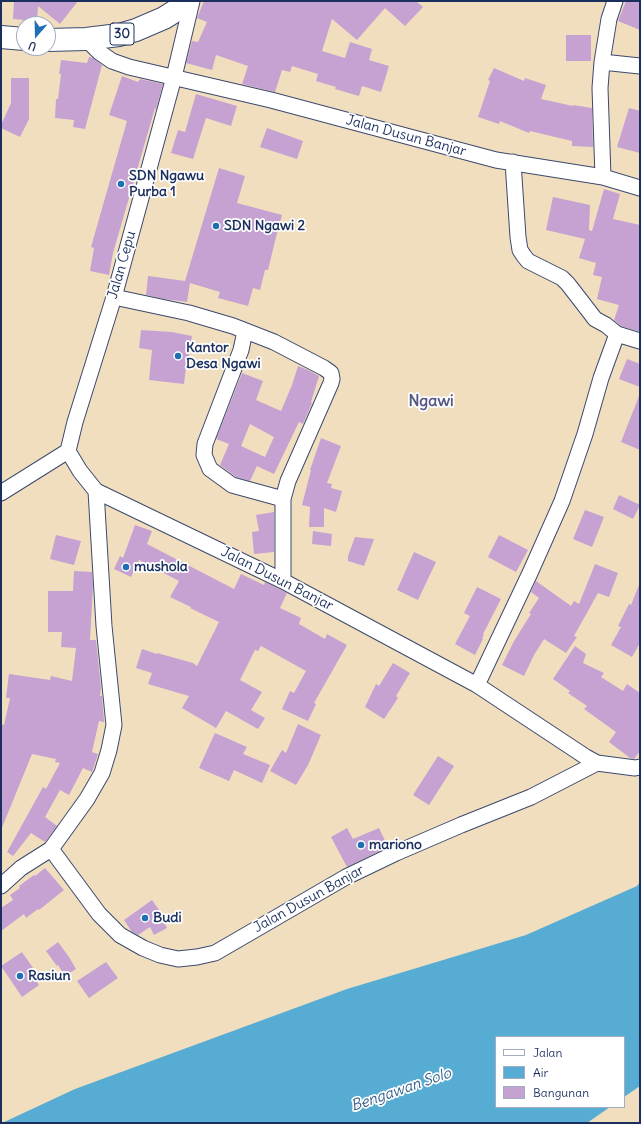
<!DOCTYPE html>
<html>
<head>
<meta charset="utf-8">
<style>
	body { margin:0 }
	#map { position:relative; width:641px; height:1124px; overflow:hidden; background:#f1debf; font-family:Delius,sans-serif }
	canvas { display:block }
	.frame { position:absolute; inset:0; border:2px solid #1b2f5e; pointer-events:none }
	.legend { position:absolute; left:495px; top:1036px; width:130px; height:72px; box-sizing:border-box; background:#fff; border:1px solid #a4acbf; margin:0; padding:5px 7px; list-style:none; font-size:12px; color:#1b2f5e }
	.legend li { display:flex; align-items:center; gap:8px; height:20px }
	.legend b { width:20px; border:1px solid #a4acbf }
	.north { position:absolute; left:16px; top:16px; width:40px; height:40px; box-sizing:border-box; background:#fff; border:1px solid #a4acbf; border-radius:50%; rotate:200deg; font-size:11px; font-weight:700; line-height:16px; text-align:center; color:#1b2f5e }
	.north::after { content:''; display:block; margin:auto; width:14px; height:18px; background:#1f6fb2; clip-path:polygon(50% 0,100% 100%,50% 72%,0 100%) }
</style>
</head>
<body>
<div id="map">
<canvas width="641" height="1124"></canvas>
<div class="frame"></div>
<ul class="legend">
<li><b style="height:5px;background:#fff"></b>Jalan</li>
<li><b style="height:11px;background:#56acd2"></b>Air</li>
<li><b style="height:11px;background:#c5a2d2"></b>Bangunan</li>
</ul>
<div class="north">U</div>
</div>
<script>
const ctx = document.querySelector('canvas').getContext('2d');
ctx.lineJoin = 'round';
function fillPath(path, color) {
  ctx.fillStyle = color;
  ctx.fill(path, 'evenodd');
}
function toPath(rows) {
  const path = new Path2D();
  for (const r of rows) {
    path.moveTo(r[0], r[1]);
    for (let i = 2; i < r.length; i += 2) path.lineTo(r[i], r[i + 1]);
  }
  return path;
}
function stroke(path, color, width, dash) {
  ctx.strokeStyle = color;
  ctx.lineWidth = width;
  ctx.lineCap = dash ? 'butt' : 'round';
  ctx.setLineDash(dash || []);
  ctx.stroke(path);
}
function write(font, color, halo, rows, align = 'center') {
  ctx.font = font + ' Delius,sans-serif';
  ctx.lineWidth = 3.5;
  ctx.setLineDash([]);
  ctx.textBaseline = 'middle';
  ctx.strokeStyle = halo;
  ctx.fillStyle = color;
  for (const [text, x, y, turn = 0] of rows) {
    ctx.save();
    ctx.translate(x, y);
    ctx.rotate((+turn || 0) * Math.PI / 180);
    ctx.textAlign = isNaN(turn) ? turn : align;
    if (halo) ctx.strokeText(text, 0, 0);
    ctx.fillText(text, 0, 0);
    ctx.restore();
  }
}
fillPath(toPath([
	[640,882,640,1086,624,1097,624,1037,496,1037,496,1107,610,1107,587,1123,2,1123,75,1089,347,989,526,935,637,886]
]), '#56acd2');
fillPath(toPath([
	[14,1,78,1,60,24,38,6,37,21,13,19],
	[204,1,416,1,423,7,405,26,385,8,357,40,332,19,322,51,345,58,350,42,372,49,369,60,389,66,381,92,362,86,359,96,335,89,336,87,316,81,318,74,292,66,290,72,282,70,275,92,242,84,248,66,216,55,212,70,186,63,192,41,198,42,207,22,197,18],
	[626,1,640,1,640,30,618,21],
	[566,35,591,35,591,61,566,61],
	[89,57,93,58,102,65,85,129,73,127,74,120,55,118,56,99,58,99,61,74,59,74,61,60,87,63],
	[494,68,524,81,525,78,546,85,541,99,573,106,573,105,592,108,593,147,572,146,572,141,530,131,529,133,500,121,499,124,478,117,490,81,488,80],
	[122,76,138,82,140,79,163,84,156,109,155,108,113,253,109,275,90,271,94,248,91,247,127,121,109,115],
	[11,78,29,78,29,119,20,137,1,128,1,125,11,103],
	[196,94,237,106,231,126,206,118,193,159,171,153,178,130,185,132],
	[629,108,640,111,640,153,617,147],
	[267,128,303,141,297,159,260,147],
	[219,168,245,176,237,203,282,215,277,233,268,270,265,270,260,290,253,288,248,306,218,298,220,292,190,283,187,302,164,299,146,295,148,276,185,281],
	[604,189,620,194,613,219,640,225,640,332,621,326,614,320,619,305,597,299,602,277,593,275,596,263,579,258,585,239,546,230,553,197,590,205,589,230,592,231],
	[141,330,172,332,192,336,187,367,186,367,184,384,149,380,152,350,139,348],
	[627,359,640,364,640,387,619,379],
	[298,366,308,370,319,376,311,402,312,403,303,424,299,422,274,474,257,466,250,481,236,477,220,465,229,444,216,439,242,373,263,381,256,400,281,411,292,385],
	[250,424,274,437,265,457,241,446],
	[639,396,640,396,640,450,621,442],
	[321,438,341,446,327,483,332,484,331,488,342,491,336,512,324,508,324,527,309,527,310,507,302,505,311,470,310,470],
	[619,495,640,505,633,519,613,509],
	[585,510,604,517,592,547,573,539],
	[274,512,274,552,254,554,252,532,259,531,256,515],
	[135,525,152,531,147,544,234,589,241,574,264,585,265,582,287,593,280,608,301,618,299,624,325,639,327,634,347,645,314,703,316,704,308,721,282,709,290,691,294,693,306,671,261,646,258,651,255,650,240,680,262,692,251,710,265,718,258,729,226,711,216,728,182,708,189,696,148,684,152,673,136,668,142,649,157,654,157,653,193,663,197,666,219,622,190,608,191,607,170,597,179,581,139,560,131,577,114,569,120,556,123,558],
	[313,531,332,534,331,546,312,544],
	[56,535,81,541,74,565,50,559],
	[499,535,528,550,516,572,488,557],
	[355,537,374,539,364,566,348,561,348,556],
	[414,552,436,562,418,600,397,590],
	[595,564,618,573,609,597,598,593,574,636,577,637,566,653,544,639,534,655,524,676,502,665,514,641,531,614,529,613,539,598,531,592,536,581,571,606,574,601,579,604],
	[74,571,92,572,93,585,90,640,96,640,101,688,100,696,102,696,104,720,104,722,99,721,92,752,98,754,92,772,83,768,69,795,60,790,45,817,57,826,45,842,31,833,13,856,7,852,43,787,46,789,60,763,55,762,56,759,32,754,1,830,1,724,4,725,10,698,6,698,9,674,50,680,51,676,72,681,76,648,61,647,62,632,48,632,48,591,73,591],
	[639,585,640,643,632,657,611,645,621,627,618,626,629,604,631,605],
	[477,587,501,599,483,634,484,635,482,638,483,639,475,655,455,644,470,616,464,613],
	[575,646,586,654,583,663,604,673,601,677,623,691,627,684,640,693,640,751,634,759,630,758,609,742,616,732,584,709,587,706,568,693,570,691,553,679],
	[393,663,410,673,396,696,398,698,384,719,365,707,376,684,379,686],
	[298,724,321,735,308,765,296,785,270,771,282,750,286,753],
	[215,733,247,747,243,754,270,765,262,783,234,770,229,781,199,768],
	[438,756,454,766,429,805,413,795],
	[347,828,353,839,379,828,388,847,347,867,331,837],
	[45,868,64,890,39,910,38,909,26,918,24,914,1,931,1,908,13,900,10,895,20,888,19,886,34,875,35,876],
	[152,900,164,917,162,919,167,928,154,935,150,927,138,935,132,932,124,920],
	[58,942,69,957,76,969,65,976,58,965,57,966,46,951],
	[22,952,33,968,29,970,39,985,22,997,1,966],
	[106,962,118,978,89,998,77,981]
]), '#c5a2d2');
const street = toPath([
	[86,39,99,52,112,61,129,67,271,100,496,160,603,177,640,188],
	[602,62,640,66],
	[513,162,518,237,520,250,524,256,528,261,562,278,568,284,595,319,606,325,617,334,640,341],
	[603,177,600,88,602,62,609,19,615,1],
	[114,297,189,313,233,326,274,342,324,368,331,373,332,379,331,383,288,481,283,499,283,581],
	[245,331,241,350,205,444,204,455,210,469,232,485,283,499],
	[96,491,283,581,477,685,586,757,597,763,635,768,640,767],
	[1,493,68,451,75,422,114,297,174,77,192,1],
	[477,685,530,573,562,501,585,434,601,378,617,334],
	[51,849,99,914,120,935,143,948,160,955,178,959,197,957,215,953,346,877,396,853,461,825,531,797,597,763],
	[1,886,21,868,51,849,87,799,102,773,109,750,114,725,104,626,96,491,80,471,68,451]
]);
const highway = toPath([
	[1,37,24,39],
	[48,40,86,39,119,35,136,30,164,18,180,8,187,1]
]);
stroke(street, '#3b496d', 17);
stroke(highway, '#3b496d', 24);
stroke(street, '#fff', 15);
stroke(highway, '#fff', 22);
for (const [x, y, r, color] of [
	[121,184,4,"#1f6fb2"],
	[216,226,4,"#1f6fb2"],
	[178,356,4,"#1f6fb2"],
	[126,567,4,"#1f6fb2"],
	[361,845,4,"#1f6fb2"],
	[145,918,4,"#1f6fb2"],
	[20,976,4,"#1f6fb2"]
]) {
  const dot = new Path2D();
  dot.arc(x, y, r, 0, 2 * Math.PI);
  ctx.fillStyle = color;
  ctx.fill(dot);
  stroke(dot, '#fff', 1.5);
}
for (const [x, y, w] of [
	[122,34,24]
]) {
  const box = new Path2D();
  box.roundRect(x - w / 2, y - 11, w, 22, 3);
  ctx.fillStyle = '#fff';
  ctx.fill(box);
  stroke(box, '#1b2f5e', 1);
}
write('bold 13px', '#1b2f5e', null, [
	["30",122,34]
]);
write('14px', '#1b2f5e', '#fff', [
	["Jalan Dusun Banjar",406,136,15],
	["Jalan Cepu",122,265,-74],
	["Jalan Dusun Banjar",277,579,27],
	["Jalan Dusun Banjar",309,899,-29]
]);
write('bold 14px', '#1b2f5e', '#fff', [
	["SDN Ngawu",129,176],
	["Purba 1",129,192],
	["SDN Ngawi 2",224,226],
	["Kantor",186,348],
	["Desa Ngawi",186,364],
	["mushola",134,567],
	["mariono",369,845],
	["Budi",153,918],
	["Rasiun",28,976]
], 'left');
write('italic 15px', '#33618c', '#fff', [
	["Bengawan Solo",401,1090,-19]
]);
write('bold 16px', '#565787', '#fff', [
	["Ngawi",431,401]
]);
</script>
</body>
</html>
